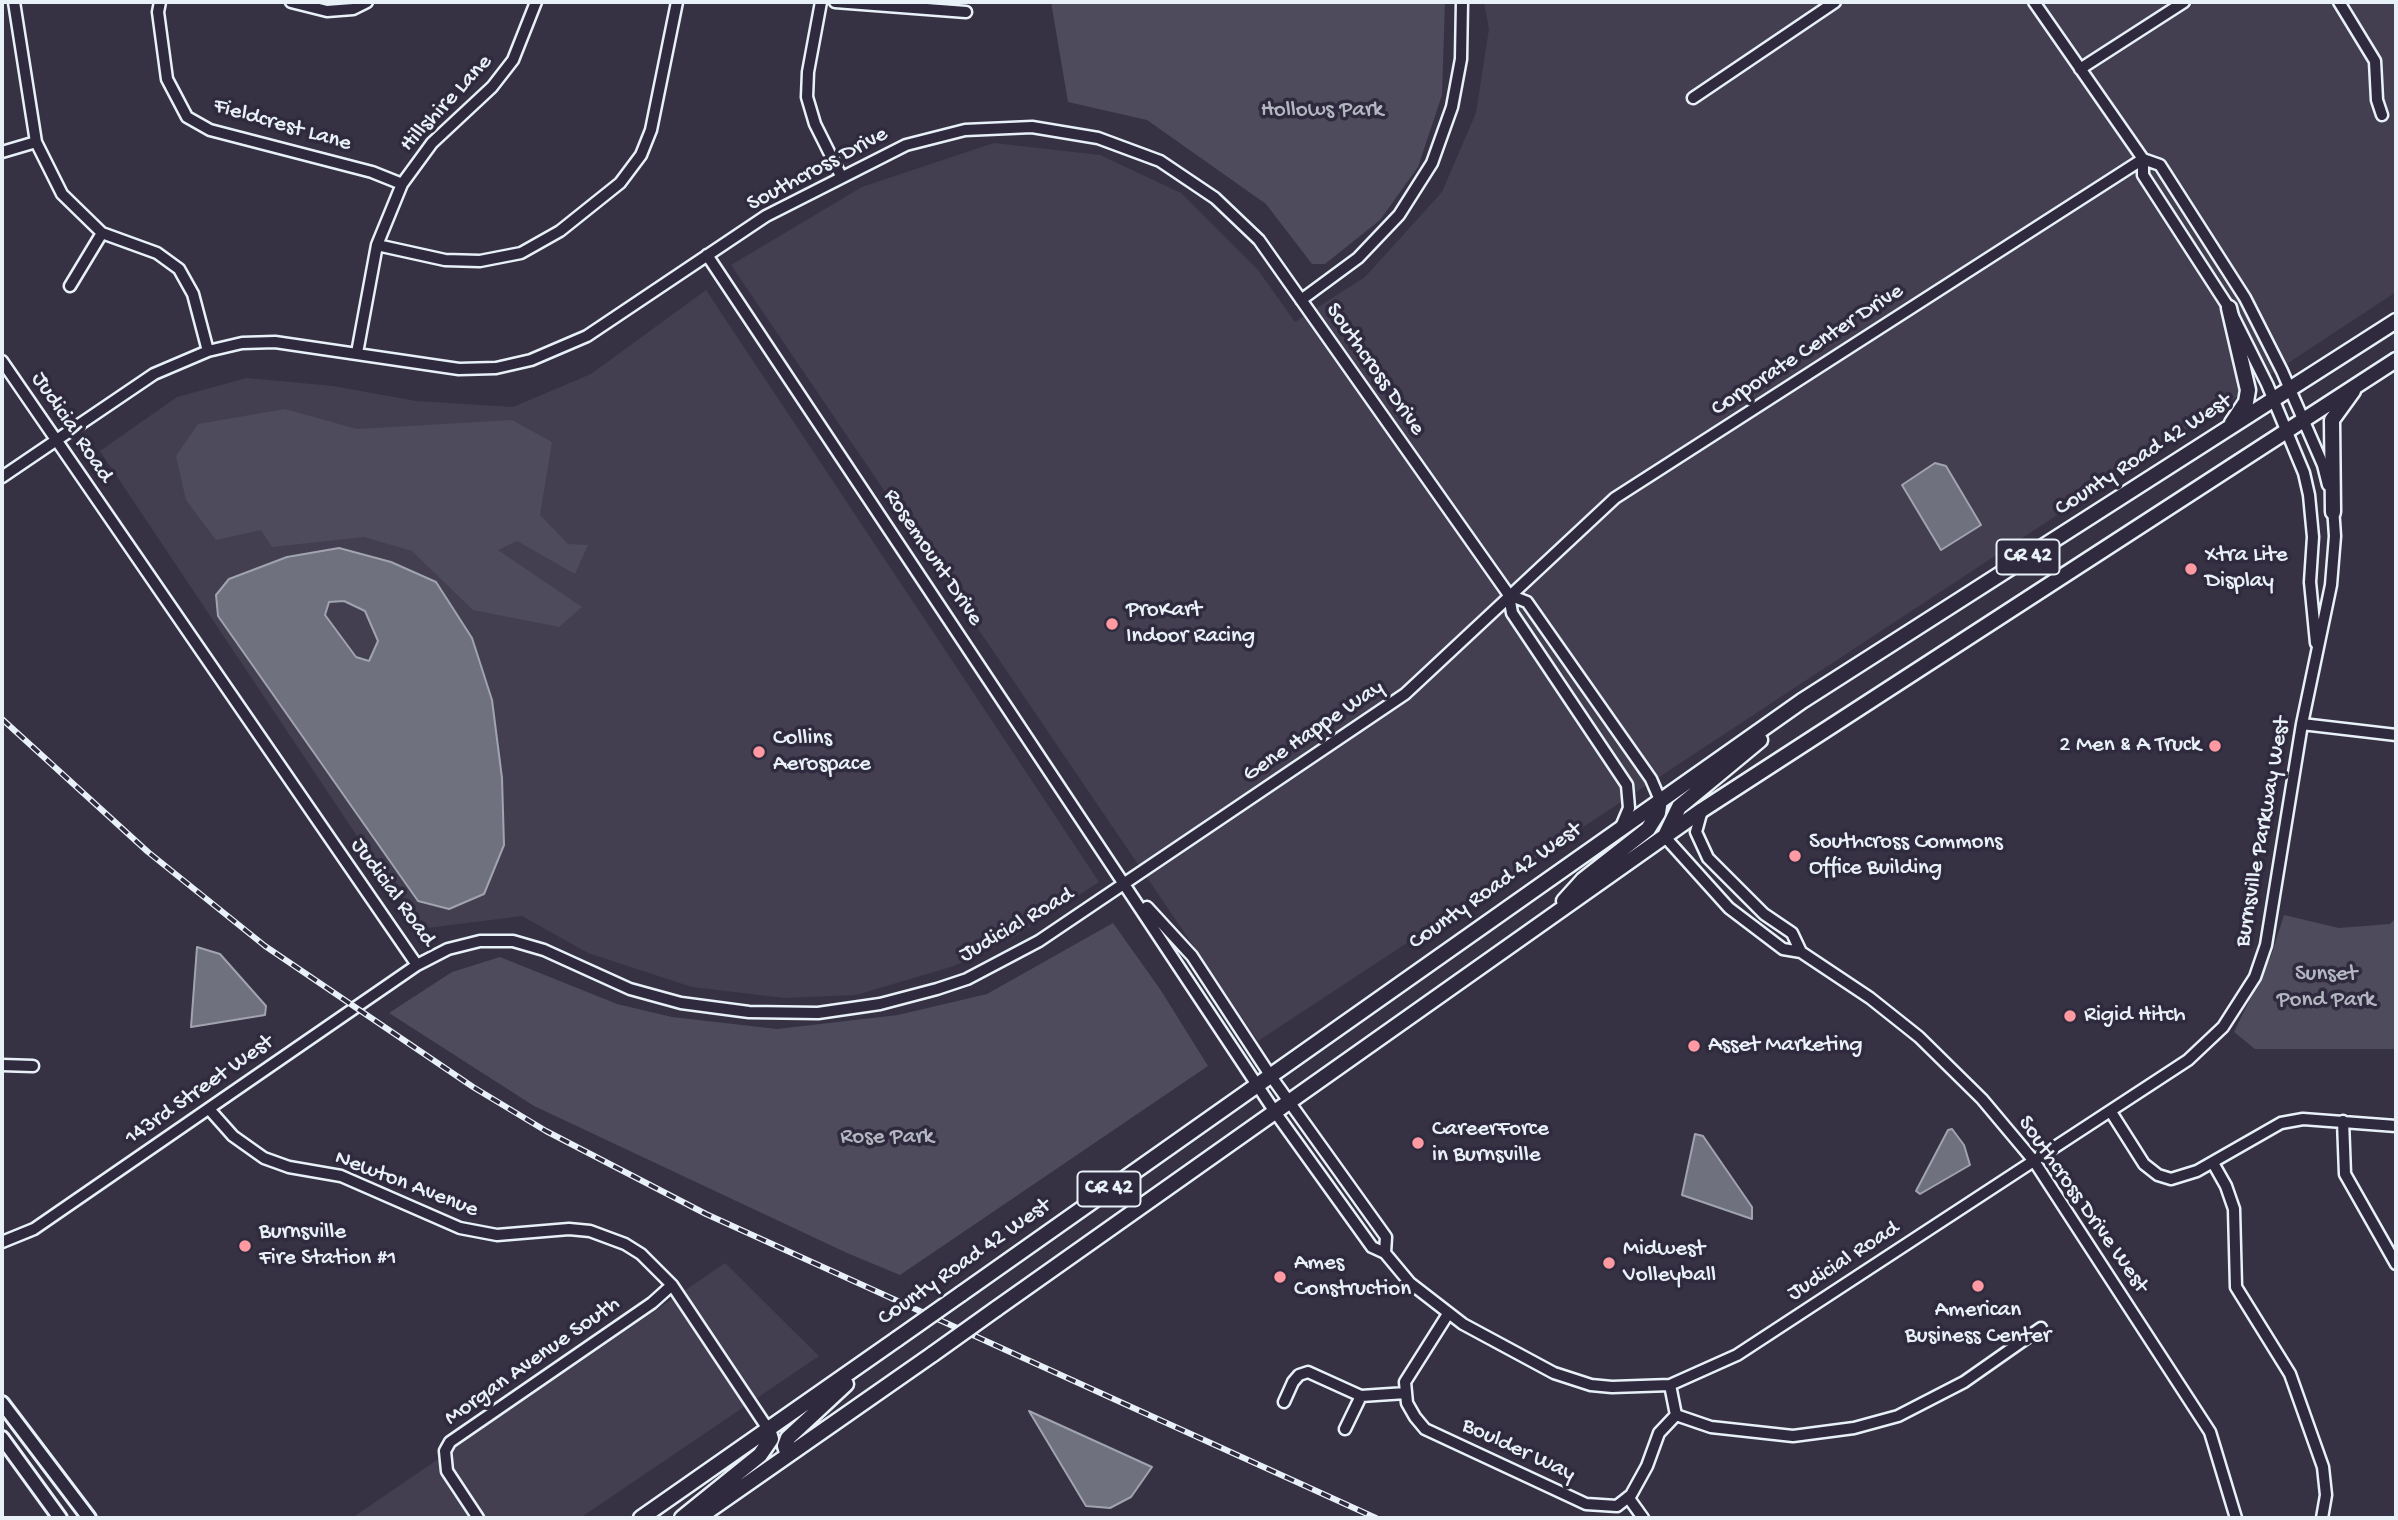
<!DOCTYPE html>
<html>
<head>
<meta charset="utf-8">
<style>
	body { margin:0 }
	#map { position:relative; width:2398px; height:1520px; overflow:hidden; background:#363244; font-family:"Gochi Hand",sans-serif }
	canvas { display:block }
	.frame { position:absolute; inset:0; border:4px solid #e8f1f8; pointer-events:none }
</style>
</head>
<body>
<div id="map">
<canvas width="2398" height="1520"></canvas>
<div class="frame"></div>
</div>
<script>
const ctx = document.querySelector('canvas').getContext('2d');
ctx.lineJoin = 'round';
function fillPath(path, color) {
  ctx.fillStyle = color;
  ctx.fill(path, 'evenodd');
}
function toPath(rows) {
  const path = new Path2D();
  for (const r of rows) {
    path.moveTo(r[0], r[1]);
    for (let i = 2; i < r.length; i += 2) path.lineTo(r[i], r[i + 1]);
  }
  return path;
}
function stroke(path, color, width, dash) {
  ctx.strokeStyle = color;
  ctx.lineWidth = width;
  ctx.lineCap = dash ? 'butt' : 'round';
  ctx.setLineDash(dash || []);
  ctx.stroke(path);
}
function write(font, color, halo, rows, align = 'center') {
  ctx.font = font + ' "Gochi Hand",sans-serif';
  ctx.lineWidth = 7;
  ctx.setLineDash([]);
  ctx.textBaseline = 'middle';
  ctx.strokeStyle = halo;
  ctx.fillStyle = color;
  for (const [text, x, y, turn = 0] of rows) {
    ctx.save();
    ctx.translate(x, y);
    ctx.rotate((+turn || 0) * Math.PI / 180);
    ctx.textAlign = isNaN(turn) ? turn : align;
    if (halo) ctx.strokeText(text, 0, 0);
    ctx.fillText(text, 0, 0);
    ctx.restore();
  }
}
fillPath(toPath([
	[1484,2,2396,2,2396,292,1258,1041,731,265,862,187,994,143,1100,155,1181,193,1258,270,1295,322,1365,277,1442,192,1476,113,1489,29],
	[706,290,1099,882,1011,939,954,966,856,995,785,998,692,987,588,953,522,916,419,929,100,451,177,397,247,378,333,386,416,401,513,407,591,374],
	[725,1263,819,1356,580,1518,352,1518]
]), '#433f51');
fillPath(toPath([
	[1051,2,1445,2,1442,95,1418,167,1380,220,1325,264,1312,264,1266,204,1147,120,1068,102],
	[285,409,357,429,512,420,552,442,540,515,568,544,588,545,575,574,517,541,498,550,582,607,559,627,473,610,412,551,364,537,272,547,261,530,216,540,186,500,176,456,198,424],
	[2284,915,2339,928,2390,924,2396,918,2396,1049,2255,1049,2234,1032,2271,956],
	[1113,923,1160,989,1208,1066,900,1275,847,1253,534,1106,389,1013,452,972,500,957,617,1004,672,1017,777,1029,898,1015,987,994]
]), '#4d4b5c');
const water = toPath([
	[1935,463,1946,466,1981,525,1941,550,1902,485,1935,463],
	[339,548,391,562,436,582,472,638,492,700,502,778,504,845,484,894,449,909,418,901,218,616,216,595,229,579,287,557,339,548],
	[344,601,365,611,378,641,369,661,356,657,325,615,329,602,344,601],
	[197,947,220,954,266,1006,265,1015,191,1027,197,947],
	[1952,1129,1964,1145,1970,1165,1920,1194,1916,1191,1948,1130,1952,1129],
	[1695,1134,1703,1136,1752,1207,1752,1219,1682,1195,1695,1134],
	[1029,1411,1152,1467,1131,1497,1110,1508,1086,1506,1029,1411]
]);
fillPath(water, '#70717f');
stroke(water, '#a0a4af', 2);
const minor = toPath([
	[14,2,36,142,62,194,102,233,157,253,179,269,193,294,208,351],
	[160,2,158,12,167,79,187,117,210,130,372,172,402,184],
	[291,2,327,11,353,9,367,2],
	[821,2,808,72,807,97,815,124,841,176],
	[835,2,966,12],
	[2034,2,2143,159,2143,175,2229,308,2267,384,2304,473,2309,495,2313,537,2310,582,2316,643],
	[2339,2,2375,61,2377,100,2382,115],
	[2080,69,2184,2],
	[1693,98,1835,2],
	[2,152,36,142],
	[2143,159,2160,165,2245,298,2282,371,2323,465,2328,485],
	[377,245,445,260,480,261,521,253,560,231,620,183,641,155,651,130,677,2],
	[707,255,1275,1112,1372,1247,1385,1253,1410,1283,1463,1324,1554,1373,1591,1385,1612,1387,1670,1385,1737,1355,2188,1060,2223,1027,2255,977,2266,945,2302,724,2331,585,2335,536,2333,507],
	[70,286,102,233],
	[1301,300,1358,258,1399,215,1432,163,1452,107,1461,59,1462,2],
	[357,353,377,245,402,184,432,143,492,87,513,60,536,2],
	[2,361,417,965,448,949,480,941,513,941,544,950,630,989,681,1003,749,1012,818,1013,880,1004,937,989,967,979,1039,941,1405,694,1615,498,2143,159],
	[2,477,154,374,208,351,242,343,275,342,459,369,496,368,531,360,587,336,766,216,906,145,965,130,1032,127,1098,138,1160,161,1215,198,1259,240,1509,595,1512,613,1627,785,1629,808,1621,827],
	[1509,595,1527,602,1651,779,1660,800],
	[2302,724,2396,735],
	[1702,810,1696,832,1708,858,1764,914,1792,933,1801,952],
	[1665,837,1729,908,1783,949,1801,952,1870,998,1919,1037,1982,1099,2034,1161,2210,1432,2236,1518],
	[1147,907,1192,956,1270,1075,1386,1237,1385,1253],
	[2,1065,33,1066],
	[209,1109,233,1136,264,1158,289,1167,341,1176,460,1228,497,1235,569,1229,590,1231,625,1244,641,1254,672,1285,768,1429],
	[2111,1112,2144,1164,2158,1175,2171,1179,2197,1171,2281,1123,2303,1119,2396,1126],
	[2343,1121,2345,1174,2396,1264],
	[2213,1163,2226,1186,2234,1209,2236,1287,2290,1374,2323,1467,2326,1495,2322,1518],
	[2,1242,34,1229,417,965],
	[1448,1314,1405,1382,1407,1403,1415,1417,1425,1429,1586,1504,1617,1506,1631,1495,1647,1466,1659,1433,1676,1415],
	[1670,1385,1676,1415,1711,1427,1793,1436,1854,1428,1898,1416,1964,1382,2041,1328],
	[1284,1402,1293,1382,1299,1375,1308,1372,1361,1396,1406,1393],
	[1345,1429,1361,1396],
	[1628,1497,1643,1518],
	[478,1518,447,1471,445,1451,450,1442,652,1303,672,1285]
]);
const major = toPath([
	[2,1403,89,1518],
	[2,1438,60,1518]
]);
const highway = toPath([
	[2229,308,2248,390,2246,402,2232,423],
	[2333,512,2332,420,2353,391],
	[1665,836,1679,807,1760,740],
	[1564,901,1583,880,1648,829,1658,813,1660,800],
	[961,1294,1802,701,2396,321],
	[996,1309,1702,810,2396,360],
	[788,1455,785,1446,788,1438,846,1384],
	[641,1518,897,1339],
	[682,1518,760,1455,771,1439,768,1429],
	[698,1518,933,1354]
]);
stroke(minor, '#e8f1f8', 15);
stroke(major, '#e8f1f8', 18);
stroke(highway, '#e8f1f8', 19);
stroke(minor, '#2f2a3d', 10);
stroke(major, '#2f2a3d', 12);
stroke(highway, '#2f2a3d', 14);
const rail = toPath([
	[2,719,148,852,265,946,473,1087,546,1131,706,1214,1376,1518]
]);
stroke(rail, '#e8f1f8', 6);
stroke(rail, '#2f2a3d', 3.5, [10]);
const highwayBridge = toPath([
	[897,1339,961,1294],
	[933,1354,996,1309]
]);
stroke(highwayBridge, '#e8f1f8', 19, []);
stroke(highwayBridge, '#2f2a3d', 14);
for (const [x, y, r, color] of [
	[2191,569,7,"#ff9aa2"],
	[1112,624,7,"#ff9aa2"],
	[2215,746,7,"#ff9aa2"],
	[759,752,7,"#ff9aa2"],
	[1795,856,7,"#ff9aa2"],
	[2070,1016,7,"#ff9aa2"],
	[1694,1046,7,"#ff9aa2"],
	[1418,1143,7,"#ff9aa2"],
	[245,1246,7,"#ff9aa2"],
	[1609,1263,7,"#ff9aa2"],
	[1280,1277,7,"#ff9aa2"],
	[1978,1286,7,"#ff9aa2"]
]) {
  const dot = new Path2D();
  dot.arc(x, y, r, 0, 2 * Math.PI);
  ctx.fillStyle = color;
  ctx.fill(dot);
  stroke(dot, '#2f2a3d', 2.5);
}
for (const [x, y, w] of [
	[2028,557,63],
	[1109,1189,63]
]) {
  const box = new Path2D();
  box.roundRect(x - w / 2, y - 17.5, w, 35, 5);
  ctx.fillStyle = '#2f2a3d';
  ctx.fill(box);
  stroke(box, '#e8f1f8', 2);
}
write('bold 21px', '#e8f1f8', null, [
	["CR 42",2028,557],
	["CR 42",1109,1189]
]);
write('23px', '#e8f1f8', '#2f2a3d', [
	["Hillshire Lane",447,104,-47],
	["Fieldcrest Lane",282,126,16],
	["Southcross Drive",818,170,-28],
	["Corporate Center Drive",1808,351,-33],
	["Southcross Drive",1374,370,55],
	["Judicial Road",71,428,56],
	["County Road 42 West",2144,456,-33],
	["Rosemount Drive",932,558,56],
	["Gene Happe Way",1314,732,-34],
	["Burnsville Parkway West",2264,832,-80],
	["County Road 42 West",1496,887,-35],
	["Judicial Road",392,893,54],
	["Judicial Road",1017,926,-30],
	["143rd Street West",200,1091,-35],
	["Newton Avenue",406,1185,21],
	["Southcross Drive West",2082,1205,55],
	["Judicial Road",1844,1262,-33],
	["County Road 42 West",965,1263,-35],
	["Morgan Avenue South",533,1362,-35],
	["Boulder Way",1518,1451,25]
]);
write('23px', '#b2b7c1', '#2f2a3d', [
	["Hollows Park",1322,111],
	["Sunset",2326,975],
	["Pond Park",2326,1001],
	["Rose Park",887,1138]
]);
write('23px', '#e8f1f8', '#2f2a3d', [
	["Xtra Lite",2205,556],
	["Display",2205,582],
	["ProKart",1126,611],
	["Indoor Racing",1126,637],
	["Collins",773,739],
	["Aerospace",773,765],
	["2 Men & A Truck",2201,746,"right"],
	["Southcross Commons",1809,843],
	["Office Building",1809,869],
	["Rigid Hitch",2084,1016],
	["Asset Marketing",1708,1046],
	["CareerForce",1432,1130],
	["in Burnsville",1432,1156],
	["Burnsville",259,1233],
	["Fire Station #1",259,1259],
	["Midwest",1623,1250],
	["Volleyball",1623,1276],
	["Ames",1294,1264],
	["Construction",1294,1290],
	["American",1978,1311,"center"],
	["Business Center",1978,1337,"center"]
], 'left');
</script>
</body>
</html>
